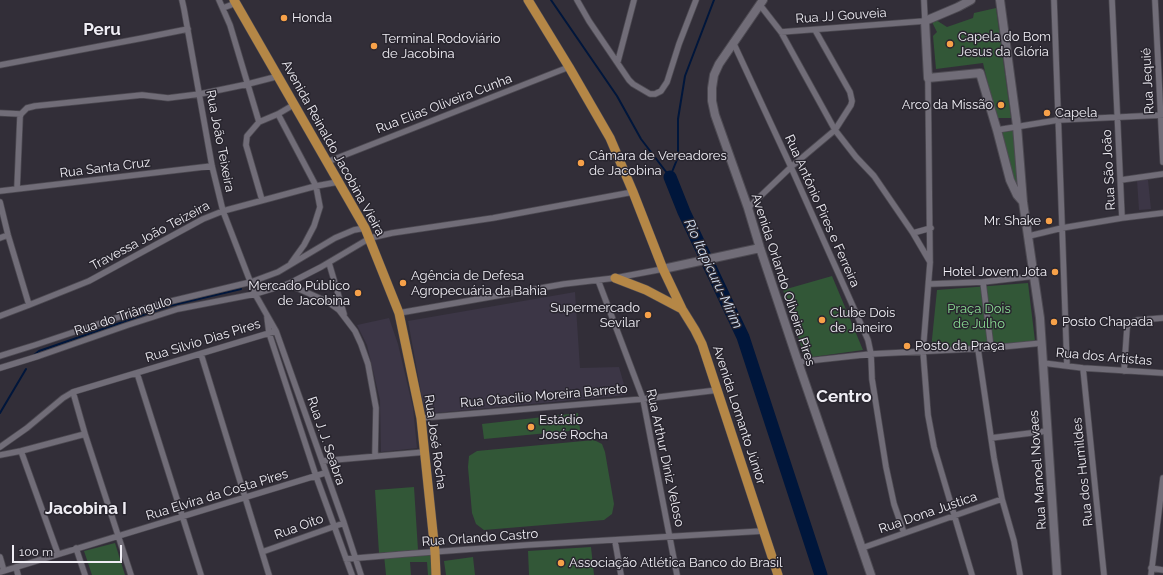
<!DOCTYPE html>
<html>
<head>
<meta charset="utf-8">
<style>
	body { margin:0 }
	#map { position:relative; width:1163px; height:575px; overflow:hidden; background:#322e38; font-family:Raleway,sans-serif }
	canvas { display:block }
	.scale { position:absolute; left:12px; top:545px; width:110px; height:18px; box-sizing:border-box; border:2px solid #efedf4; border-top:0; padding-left:5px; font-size:12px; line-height:14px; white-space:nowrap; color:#efedf4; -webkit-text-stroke:3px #28252e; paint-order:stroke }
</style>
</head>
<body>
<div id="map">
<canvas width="1163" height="575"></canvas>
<div class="scale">100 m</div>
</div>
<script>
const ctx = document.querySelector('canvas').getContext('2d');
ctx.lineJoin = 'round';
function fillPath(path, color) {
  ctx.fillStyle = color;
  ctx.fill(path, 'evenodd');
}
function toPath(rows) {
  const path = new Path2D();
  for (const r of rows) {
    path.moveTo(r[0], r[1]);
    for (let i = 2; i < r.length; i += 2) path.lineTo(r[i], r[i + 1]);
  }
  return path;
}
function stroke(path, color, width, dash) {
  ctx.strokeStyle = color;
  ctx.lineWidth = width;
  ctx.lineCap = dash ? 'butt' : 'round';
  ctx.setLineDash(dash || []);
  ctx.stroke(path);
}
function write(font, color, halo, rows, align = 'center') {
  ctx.font = font + ' Raleway,sans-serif';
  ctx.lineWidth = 3;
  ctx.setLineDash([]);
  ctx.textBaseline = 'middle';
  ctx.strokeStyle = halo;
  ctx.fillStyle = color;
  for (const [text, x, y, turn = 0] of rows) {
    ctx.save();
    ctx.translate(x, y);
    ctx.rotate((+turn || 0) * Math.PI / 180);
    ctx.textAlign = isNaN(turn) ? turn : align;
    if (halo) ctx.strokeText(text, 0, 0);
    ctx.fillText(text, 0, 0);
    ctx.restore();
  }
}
fillPath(toPath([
	[1137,180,1148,180,1151,209,1139,210],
	[575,292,580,368,619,367,627,395,425,414,408,321],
	[389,318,398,344,413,408,417,448,381,452,380,400,367,345,357,325]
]), '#3c3646');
fillPath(toPath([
	[996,8,1011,118,996,118,983,63,936,69,933,36,937,32,932,22,936,20,947,27,973,18,974,13],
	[1013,130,1020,186,1019,188,1016,188,1001,132],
	[832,276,863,350,805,358,783,290],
	[1028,283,1035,341,984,347,931,349,937,290],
	[578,413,580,430,484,439,482,424],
	[594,440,602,444,605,452,614,504,612,514,604,520,484,530,476,524,472,513,468,467,469,456,477,451],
	[414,487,418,550,379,553,375,490],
	[115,543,125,575,92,575,84,551],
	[591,547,594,575,529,575,528,551],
	[430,552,432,575,428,575,427,562,410,562,411,575,386,575,384,555],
	[473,557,475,575,446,575,444,561]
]), '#325737');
stroke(toPath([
	[551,0,617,96,641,139,670,177],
	[670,177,678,157,678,119,685,76,714,0],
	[34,355,39,351,169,306,241,289],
	[0,413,26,369]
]), '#00163b', 2);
stroke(toPath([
	[670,177,684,212,743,337,821,575]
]), '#00163b', 13);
const street = toPath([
	[182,0,184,9,212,166,223,211,255,294,276,331,344,523,361,575],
	[219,0,230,25,259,122],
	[577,0,589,21,629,80,633,84,650,94,655,94,661,91,667,82,679,44,696,0],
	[1054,0,1067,365],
	[1112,0,1122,218],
	[1155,0,1163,162],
	[760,5,781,32,835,130,856,157,874,176,913,233,930,262],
	[223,8,236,3],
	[781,32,925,21,924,0],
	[733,42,791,167,868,340,871,354,872,379,886,467,894,504,904,533],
	[618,61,634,0],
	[0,65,143,38,188,29],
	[928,78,930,263,923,351,928,415,934,447,972,575],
	[0,113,21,114],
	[278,114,316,186,320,207,314,226,304,245,291,263],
	[997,130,1058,120,1163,115],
	[327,162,569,67],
	[1121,180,1163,174],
	[17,189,20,117,21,114,27,108,35,106,142,95,168,98,200,94,248,84,279,76],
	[0,191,212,166],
	[262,200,246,145,247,136,259,122,278,114,295,104],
	[0,202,8,235,29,305],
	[748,208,791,167,835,130,851,105,852,101,850,92,815,30],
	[913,233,931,228],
	[1029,236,1062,228,1122,218,1163,213],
	[0,238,8,235],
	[329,263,344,314],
	[598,280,643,399,677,575],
	[983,282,991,348],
	[288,284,328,302,339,310,355,331,361,344,368,364,376,408,375,456],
	[930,284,983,282,1035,276],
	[399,313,564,284,615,278,663,269],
	[0,316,29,305,89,281,203,219,223,211,316,186,338,182],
	[267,317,269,333,316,476,352,575],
	[978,349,994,458,1002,499,1014,541,1020,575],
	[201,354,269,575],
	[0,356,35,345,155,305,251,282,278,272,335,238,354,230,365,228],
	[798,362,871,354,991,348,1042,343],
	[1043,363,1083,368,1163,373],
	[0,368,39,356,128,325,178,309,255,294,288,284,321,267,370,238,392,233,493,218,633,192],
	[1083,368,1104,575],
	[1124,371,1127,328,1128,325,1134,321,1138,320,1163,318],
	[137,373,201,575],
	[73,392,85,434,131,575],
	[421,418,643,399,718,390],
	[991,438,1047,431],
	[0,447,27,428,63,398,73,392,276,331],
	[21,451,58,554],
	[0,455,21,451,85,434],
	[322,461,425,452],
	[615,541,621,575],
	[76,548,85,575],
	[862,548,1002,499],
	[262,552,344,523],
	[0,557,4,571],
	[346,559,405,554,527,545,763,531],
	[16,567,18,575],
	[1151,568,1163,570],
	[0,572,325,473],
	[1151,575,1163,478]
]);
const secondary = toPath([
	[763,0,719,64,714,75,712,88,712,101,715,115,748,208,760,248,798,362,871,575],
	[971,0,958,7,925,21,928,78,980,73,997,130,1010,180,1017,195,1023,202],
	[1000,0,1017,126,1023,202,1040,318,1057,575],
	[663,269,760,248]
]);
const primary = toPath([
	[234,0,365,228,399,313,421,418,435,552,436,575],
	[528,0,569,67,610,138,633,192,663,269,682,309,695,330,702,344,778,575],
	[615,278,646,290,682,309]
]);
stroke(street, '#4d4a52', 7);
stroke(secondary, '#4d4a52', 10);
stroke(primary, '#4d4a52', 10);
stroke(street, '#716d78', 5.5);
stroke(secondary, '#716d78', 8);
stroke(primary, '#b58746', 9);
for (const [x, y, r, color] of [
	[284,18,4,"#f7a149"],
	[950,44,4,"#f7a149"],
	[374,46,4,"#f7a149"],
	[1001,105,4,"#f7a149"],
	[1047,113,4,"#f7a149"],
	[581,163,4,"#f7a149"],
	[1049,221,4,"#f7a149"],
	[1055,272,4,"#f7a149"],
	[403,283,4,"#f7a149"],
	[358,293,4,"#f7a149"],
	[648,315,4,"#f7a149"],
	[822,320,4,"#f7a149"],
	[1054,322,4,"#f7a149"],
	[907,346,4,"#f7a149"],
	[531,427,4,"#f7a149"],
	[561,563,4,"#f7a149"]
]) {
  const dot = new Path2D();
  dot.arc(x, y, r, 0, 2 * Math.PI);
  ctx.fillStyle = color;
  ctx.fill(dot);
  stroke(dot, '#28252e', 1.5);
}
write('13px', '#efedf4', '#28252e', [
	["Rua JJ Gouveia",841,16,-4],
	["Rua Jequié",1148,81,-93],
	["Rua Elias Oliveira Cunha",444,104,-21],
	["Rua João Teixeira",220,141,79],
	["Avenida Reinaldo Jacobina Vieira",333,148,61],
	["Rua Santa Cruz",105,168,-7],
	["Rua São João",1109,170,-93],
	["Rua Antônio Pires e Ferreira",822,211,66],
	["Travessa João Teizeira",150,236,-28],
	["Avenida Orlando Oliveira Pires",783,280,72],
	["Rua do Triângulo",123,316,-18],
	["Rua Silvio Dias Pires",203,341,-17],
	["Rua dos Artistas",1104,357,5],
	["Rua Otacilio Moreira Barreto",544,396,-5],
	["Avenida Lomanto Júnior",739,415,72],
	["Rua J. J. Seabra",326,441,71],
	["Rua José Rocha",435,442,82],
	["Rua Arthur Diniz Veloso",665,458,78],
	["Rua Manoel Novaes",1038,470,-94],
	["Rua dos Humildes",1083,472,-96],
	["Rua Elvira da Costa Pires",217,495,-17],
	["Rua Dona Justica",928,513,-19],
	["Rua Oito",299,527,-20],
	["Rua Orlando Castro",480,538,-4]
]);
write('13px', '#efedf4', '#28252e', [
	["Honda",292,18],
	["Capela do Bom",958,37],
	["Jesus da Glória",958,52],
	["Terminal Rodoviário",382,39],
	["de Jacobina",382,54],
	["Arco da Missão",993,105,"right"],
	["Capela",1055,113],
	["Câmara de Vereadores",589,156],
	["de Jacobina",589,171],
	["Mr. Shake",1041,221,"right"],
	["Hotel Jovem Jota",1047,272,"right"],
	["Agência de Defesa",411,276],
	["Agropecuária da Bahia",411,291],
	["Mercado Público",350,286,"right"],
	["de Jacobina",350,301,"right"],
	["Supermercado",640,308,"right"],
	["Sevilar",640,323,"right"],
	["Clube Dois",830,313],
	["de Janeiro",830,328],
	["Posto Chapada",1062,322],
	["Posto da Praça",915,346],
	["Estádio",539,420],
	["José Rocha",539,435],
	["Associação Atlética Banco do Brasil",569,563]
], 'left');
write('13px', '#8add93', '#28252e', [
	["Praça Dois",979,309],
	["de Julho",979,324]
]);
write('italic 14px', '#d4dff0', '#28252e', [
	["Rio Itapicuru-Mirim",713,274,65]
]);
write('bold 17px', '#efedf4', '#28252e', [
	["Peru",102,30],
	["Centro",844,397],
	["Jacobina I",86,509]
]);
</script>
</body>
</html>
